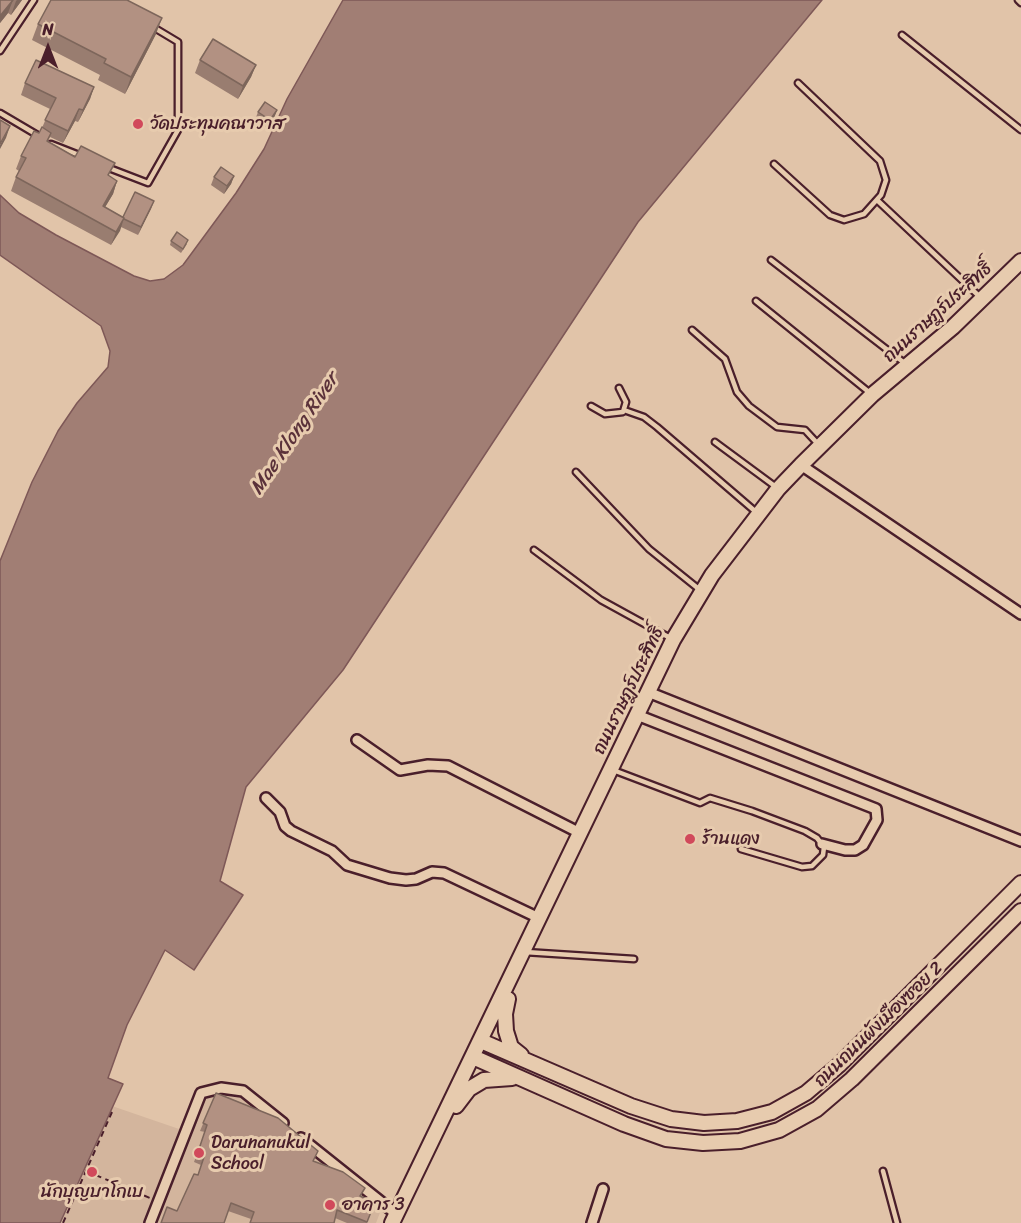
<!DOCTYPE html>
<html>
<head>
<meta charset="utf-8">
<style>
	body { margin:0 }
	#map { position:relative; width:1021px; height:1223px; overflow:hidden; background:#e1c4a9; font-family:Sriracha,sans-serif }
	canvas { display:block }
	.north { position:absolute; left:18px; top:18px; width:60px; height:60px; -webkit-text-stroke:4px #e7cbae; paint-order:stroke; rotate:0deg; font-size:16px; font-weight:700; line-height:24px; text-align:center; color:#4a1f2b }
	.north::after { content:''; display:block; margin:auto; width:21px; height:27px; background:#4a1f2b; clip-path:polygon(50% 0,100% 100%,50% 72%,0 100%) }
</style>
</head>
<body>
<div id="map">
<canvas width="1021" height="1223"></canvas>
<div class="north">N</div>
</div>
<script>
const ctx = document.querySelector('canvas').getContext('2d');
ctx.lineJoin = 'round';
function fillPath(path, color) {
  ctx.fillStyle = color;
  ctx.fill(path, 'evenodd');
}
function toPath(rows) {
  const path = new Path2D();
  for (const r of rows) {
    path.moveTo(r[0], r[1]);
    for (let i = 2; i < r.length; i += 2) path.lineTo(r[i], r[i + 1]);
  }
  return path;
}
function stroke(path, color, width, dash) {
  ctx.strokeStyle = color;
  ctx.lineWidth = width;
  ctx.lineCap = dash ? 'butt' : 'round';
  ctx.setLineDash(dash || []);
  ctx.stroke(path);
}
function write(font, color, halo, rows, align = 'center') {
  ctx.font = font + ' Sriracha,"Playpen Sans Thai",sans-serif';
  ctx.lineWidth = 6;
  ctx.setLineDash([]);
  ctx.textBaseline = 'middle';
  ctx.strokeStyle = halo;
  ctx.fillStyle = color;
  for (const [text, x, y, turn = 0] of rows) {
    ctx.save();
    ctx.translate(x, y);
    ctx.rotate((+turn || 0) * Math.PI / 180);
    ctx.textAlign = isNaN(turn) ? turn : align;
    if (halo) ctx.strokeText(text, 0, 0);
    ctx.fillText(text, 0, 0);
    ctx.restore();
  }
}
fillPath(toPath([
	[198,1088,216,1093,239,1094,284,1129,340,1180,381,1210,376,1223,60,1223,112,1106,179,1129]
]), '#d3b59d');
const water = toPath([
	[343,0,822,0,638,222,343,670,246,787,220,881,243,895,194,970,165,950,127,1025,108,1078,123,1084,60,1223,0,1223,0,561,32,482,58,431,77,403,108,367,110,351,101,326,0,255,0,195,19,213,56,235,134,276,150,281,164,279,183,265,236,193,264,149,287,99,343,0]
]);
fillPath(water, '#a17e74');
stroke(water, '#7e5857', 1.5);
const lane = toPath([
	[1018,0,1021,3],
	[902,35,1021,130],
	[0,51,34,0],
	[0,113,39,136],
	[51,144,79,155],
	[774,164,830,215,844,220,864,214,881,195,886,180,880,161,798,83],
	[109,168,148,183,178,130,178,42,153,27],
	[877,200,980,297],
	[771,260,907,365],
	[756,301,870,393],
	[692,330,725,359,737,392,749,406,777,427,805,430,818,444],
	[591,406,605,414,623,412,626,402,619,388],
	[624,410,644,417,657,427,756,512],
	[715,442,776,487],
	[576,472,649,549,700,590],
	[534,550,601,600,672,639],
	[613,770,700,803,710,798,752,811,805,831,817,838,824,847,823,855,812,866,802,867,741,849],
	[525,952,634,959],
	[883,1171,897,1223]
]);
const street = toPath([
	[801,465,1021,614],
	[648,692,1021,841],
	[637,715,876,809,877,820,863,845,855,850,845,850,822,844],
	[357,740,400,770,428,765,448,766,580,833],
	[266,798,280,812,285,826,291,831,332,851,347,865,390,878,406,880,416,879,432,872,444,873,539,918],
	[301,1138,395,1213],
	[150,1223,201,1093,221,1088,243,1091,283,1123],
	[592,1223,603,1189]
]);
const secondary = toPath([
	[508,999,505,1014,506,1031,511,1047,521,1055],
	[481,1041,631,1106,671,1119,704,1123,737,1121,772,1112,806,1093,839,1065,1021,883],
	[473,1057,624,1124,666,1139,703,1143,740,1141,779,1130,817,1109,852,1079,1021,911],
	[456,1106,469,1089,484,1080,512,1078],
	[392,1223,673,640,712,575,778,489,801,465,872,395,953,327,1021,261]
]);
stroke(lane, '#4a1f2b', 9);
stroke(street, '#4a1f2b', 14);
stroke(secondary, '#4a1f2b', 18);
stroke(toPath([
	[86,1171,150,1198],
	[63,1223,112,1112]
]), '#4a1f2b', 2, [6, 4.5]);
stroke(lane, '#e7cbae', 4.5);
stroke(street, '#e7cbae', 9);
stroke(secondary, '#e7cbae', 14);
fillPath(toPath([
	[0,0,22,0,11,15,8,13,0,23],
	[38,24,156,34,125,94,98,80,100,75,32,40],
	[200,60,256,65,251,77,238,99,195,73],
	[25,83,94,87,90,99,78,122,75,121,63,143,50,137,48,141,117,181,113,194,105,207,123,217,154,201,138,235,121,227,111,245,11,191,16,177,19,171,16,169,21,156,42,128,50,109,21,95],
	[277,110,274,118,267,128,255,120,258,112],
	[234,176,231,184,224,194,211,185,214,177],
	[171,241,187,244,181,253,170,245],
	[216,1093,314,1161,361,1196,367,1223,347,1223,335,1218,251,1219,228,1211,177,1211,198,1175,201,1165,194,1162,205,1132,200,1131]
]), '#997d70');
fillPath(toPath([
	[13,0,8,13,0,23,0,16],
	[17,0,22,0,11,15,16,1],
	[162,18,156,34,125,94,131,77],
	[256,65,251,77,238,99,243,86],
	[94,87,90,99,78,122,83,110],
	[79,109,75,121,63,143,68,131],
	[277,110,274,118,267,128,270,120],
	[10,126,6,138,0,149,0,145],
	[234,176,231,184,224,194,227,186],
	[117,181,113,194,98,219,103,206],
	[154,201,151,209,138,235,141,227],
	[124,218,120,231,111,245,116,232]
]), '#7d665b');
const building = toPath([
	[0,0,13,0,0,16,0,0],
	[51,0,127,0,162,18,131,77,104,63,106,59,38,24,51,0],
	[213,39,256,65,243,86,200,60,213,39],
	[36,60,94,87,83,110,79,109,68,131,45,120,56,98,25,83,36,60],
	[265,102,277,110,270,120,258,112,265,102],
	[0,120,10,126,0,144,0,120],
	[42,127,51,133,47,141,75,157,81,146,115,163,108,175,117,181,103,206,124,218,116,232,16,177,26,158,21,156,34,131,39,133,42,127],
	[221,167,234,176,227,186,214,177,221,167],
	[135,192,154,201,141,227,124,219,124,218,123,217,135,192],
	[177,232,188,240,183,249,171,241,177,232],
	[216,1093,278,1118,318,1151,313,1161,343,1172,365,1188,360,1196,375,1202,367,1222,337,1210,334,1223,250,1223,254,1212,231,1203,224,1223,161,1223,167,1207,177,1211,194,1174,198,1175,204,1157,197,1155,207,1125,203,1123,216,1093]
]);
fillPath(building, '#b29182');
stroke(building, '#7d665b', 1.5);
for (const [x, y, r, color] of [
	[138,124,6,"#d1495b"],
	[690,839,6,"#d1495b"],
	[199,1153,6,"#d1495b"],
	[92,1172,6,"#d1495b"],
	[330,1205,6,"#d1495b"]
]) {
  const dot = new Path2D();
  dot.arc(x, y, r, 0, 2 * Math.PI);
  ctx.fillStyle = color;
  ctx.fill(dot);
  stroke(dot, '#e7cbae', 2);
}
write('18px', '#4a1f2b', '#e7cbae', [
	["วัดประทุมคณาวาส",150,124],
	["ร้านแดง",702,839],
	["Darunanukul",211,1143],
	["School",211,1164],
	["นักบุญบาโกเบ",92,1192,"center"],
	["อาคาร 3",342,1205]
], 'left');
write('18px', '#4a1f2b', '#e7cbae', [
	["ถนนราษฎร์ประสิทธิ์",938,313,-42],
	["ถนนราษฎร์ประสิทธิ์",629,691,-64],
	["ถนนถนนผังเมืองซอย 2",879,1025,-44]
]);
write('italic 20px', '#5b323a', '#e7cbae', [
	["Mae Klong River",295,434,-56]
]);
</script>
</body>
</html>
